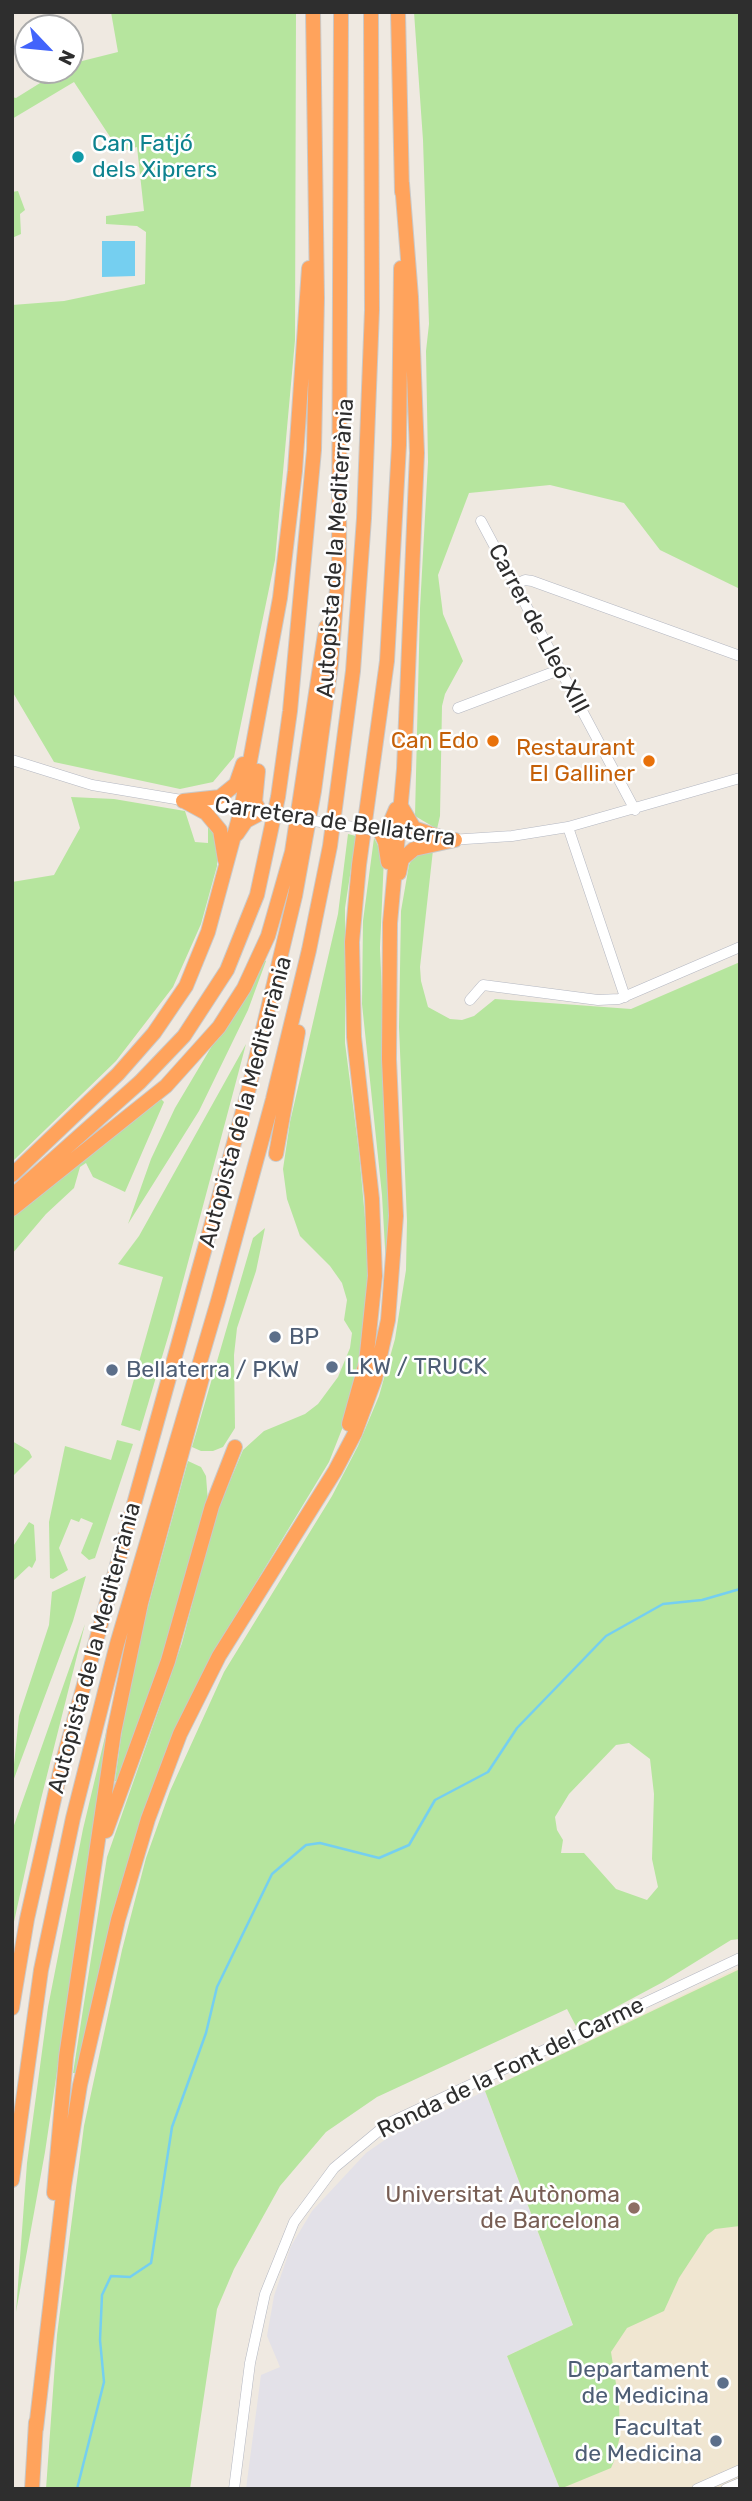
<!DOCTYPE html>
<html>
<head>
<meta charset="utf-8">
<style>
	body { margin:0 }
	#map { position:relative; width:752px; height:2501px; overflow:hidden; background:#efe9e1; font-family:Rubik,sans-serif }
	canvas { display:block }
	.frame { position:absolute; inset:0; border:14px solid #2e2e2e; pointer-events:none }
	.north { position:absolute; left:14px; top:14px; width:70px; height:70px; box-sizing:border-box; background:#fff; border:2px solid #ababab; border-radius:50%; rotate:116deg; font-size:19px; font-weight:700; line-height:28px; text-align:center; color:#2e2e2e }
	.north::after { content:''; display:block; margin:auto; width:24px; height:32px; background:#4264fb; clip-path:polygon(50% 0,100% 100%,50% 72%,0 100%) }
</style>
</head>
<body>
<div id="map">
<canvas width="752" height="2501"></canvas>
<div class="frame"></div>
<div class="north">N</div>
</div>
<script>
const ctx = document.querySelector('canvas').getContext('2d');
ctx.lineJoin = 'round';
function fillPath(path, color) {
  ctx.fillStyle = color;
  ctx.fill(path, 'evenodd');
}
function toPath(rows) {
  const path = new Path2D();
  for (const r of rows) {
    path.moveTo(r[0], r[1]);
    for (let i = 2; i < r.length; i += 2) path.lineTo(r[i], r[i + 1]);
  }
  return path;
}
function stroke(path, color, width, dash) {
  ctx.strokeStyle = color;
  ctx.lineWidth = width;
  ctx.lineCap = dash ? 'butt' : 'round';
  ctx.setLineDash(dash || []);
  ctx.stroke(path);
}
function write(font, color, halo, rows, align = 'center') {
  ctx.font = font + ' Rubik,sans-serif';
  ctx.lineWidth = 5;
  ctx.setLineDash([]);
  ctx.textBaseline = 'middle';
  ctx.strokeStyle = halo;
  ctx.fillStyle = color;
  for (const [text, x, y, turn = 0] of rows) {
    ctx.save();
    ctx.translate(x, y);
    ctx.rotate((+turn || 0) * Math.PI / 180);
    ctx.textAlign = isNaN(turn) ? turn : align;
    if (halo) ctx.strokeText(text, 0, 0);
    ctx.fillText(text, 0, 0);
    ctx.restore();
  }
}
fillPath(toPath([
	[485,2091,573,2326,507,2356,560,2489,246,2489,261,2375,280,2367,267,2336,274,2296,291,2246,312,2211,366,2153,389,2137]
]), '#e3e1e8');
fillPath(toPath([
	[740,1967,740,2489,560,2489,507,2356,573,2325,485,2091]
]), '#f0e6d1');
fillPath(toPath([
	[111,12,296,12,295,340,275,560,234,757,213,782,180,789,54,762,12,691,12,305,64,301,145,284,146,232,137,226,106,224,106,216,144,211,137,147,120,152,74,82,12,119,12,97,16,98,61,70,70,70,70,64,118,52],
	[414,12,740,12,740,589,660,550,624,503,550,485,469,493,438,575,443,614,463,661,445,694,442,706,440,816,437,829,415,816,420,608,428,462,426,351,429,324,423,140],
	[18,191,25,210,20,214,21,234,12,238,12,192],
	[71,797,114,799,185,811,195,842,208,843,208,827,213,832,218,846,217,866,201,924,173,987,116,1061,12,1162,12,882,54,875,80,828],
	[348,834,356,836,345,908,345,1043,359,1152,368,1251,369,1294,360,1366,344,1424,329,1462,217,1647,164,1756,145,1810,76,2073,73,2073,107,1857,182,1643,214,1519,243,1450,264,1431,305,1414,318,1404,338,1377,350,1348,352,1333,344,1320,347,1300,342,1283,330,1266,300,1236,287,1199,283,1169,290,1122,338,914],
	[374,838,384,857,380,948,392,1233,386,1266,382,1195,362,1004,363,921],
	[433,850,420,967,421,981,428,1007,450,1019,462,1020,474,1016,495,999,631,1009,740,962,740,1939,731,1940,663,1982,577,2028,567,2009,377,2097,326,2132,280,2186,234,2269,217,2309,190,2489,46,2489,57,2335,84,2126,122,1950,146,1858,170,1791,224,1672,332,1496,358,1446,379,1396,395,1339,406,1270,407,1221,399,1027,401,911,409,865,413,857],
	[629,1743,650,1759,654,1794,652,1859,658,1887,647,1900,616,1889,584,1853,561,1853,563,1840,557,1830,555,1817,569,1794,616,1745],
	[263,960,266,961,248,1010,199,1111,128,1224,151,1159,175,1108],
	[246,1044,170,1330,140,1431,121,1425,163,1277,118,1264,139,1236],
	[160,1098,164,1102,125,1192,93,1177,86,1163,80,1167,74,1188,46,1214,12,1254,12,1214],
	[265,1228,256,1271,237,1328,234,1355,235,1428,223,1447,213,1451,201,1451,192,1447,253,1238],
	[117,1440,133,1444,95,1558,89,1560,81,1553,93,1523,81,1518,79,1522,71,1519,59,1548,68,1570,53,1579,50,1578,49,1522,65,1446,111,1460],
	[12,1441,29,1451,32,1457,12,1477],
	[188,1461,201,1467,206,1476,208,1502,174,1627,118,1782,115,1781,122,1730,144,1621],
	[29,1522,34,1525,36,1560,32,1568,29,1566,12,1582,12,1548],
	[86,1576,73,1621,12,1784,19,1716,49,1625,52,1592],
	[85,1624,40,1803,12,1931,12,1831],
	[110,1716,45,2152,16,2312,27,2163,48,2007,83,1829],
	[740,1969,740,2226,715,2229,707,2235,679,2278,664,2311,627,2328,611,2352,619,2403,620,2436,614,2461,611,2468,560,2489,507,2356,573,2325,485,2091]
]), '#b6e59e');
fillPath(toPath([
	[102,241,135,241,135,276,102,277]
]), '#75cff0');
stroke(toPath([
	[77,2489,104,2382,100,2340,102,2295,111,2276,130,2277,151,2263,172,2127,206,2033,217,1987,272,1874,306,1845,320,1843,379,1858,409,1845,435,1800,488,1772,517,1728,606,1636,663,1604,702,1600,740,1589]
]), '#75cff0', 2.5);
const minor = toPath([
	[481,521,635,810],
	[514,585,525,580,532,581,740,656],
	[458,708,559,670],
	[12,760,92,785,247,811],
	[568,827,625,997],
	[380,831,428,838],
	[450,840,512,836,568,827,740,778],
	[470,1000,483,985,598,1000,619,999,740,947],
	[234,2489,250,2363,265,2294,294,2222,334,2168,387,2124,740,1958],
	[697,2489,740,2470],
	[726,2489,740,2483]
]);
const highway = toPath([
	[398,12,402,192],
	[183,801,220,797,236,784,243,764],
	[184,801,206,813,220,830,225,860],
	[401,806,414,828,446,839],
	[237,834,246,821,261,813,255,802,258,771],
	[388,862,385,842,380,831,390,823,396,809],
	[399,873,402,859,414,849,455,840],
	[276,1154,298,1032],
	[12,1175,118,1074,154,1033,186,986,208,932,241,810,280,598,295,471,309,268],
	[12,1196,140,1082,184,1036,227,970,257,895,278,797,290,711,314,450,317,298,313,12],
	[12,1209,166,1086,219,1027,244,988,268,936,292,852,326,627],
	[349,1424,366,1363,375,1276,372,1199,354,1037,352,942,359,865,387,661,399,445,401,268],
	[106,1831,168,1661,212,1506,235,1447],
	[12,2008,27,1919,61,1768,247,1096,295,896,314,791,331,664,339,563,341,12],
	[12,2180,41,1970,73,1818,117,1644,218,1301,273,1099,309,950,330,846,353,671,364,518,372,310,371,12],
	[54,2193,66,2057,114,1732,141,1603,204,1371],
	[36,2429,64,2186,80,2085,118,1920,148,1819,180,1734,219,1656,335,1471,355,1433,375,1379,388,1320,396,1216,389,1059,390,923,404,769,417,453,411,297,402,183],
	[32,2489,36,2422]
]);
stroke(minor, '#b4b7c1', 11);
stroke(highway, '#c9c9c9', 16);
stroke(minor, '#fff', 10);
stroke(highway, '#ffa35c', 14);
const minorBridge = toPath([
	[261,813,380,831]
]);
stroke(minorBridge, '#b4b7c1', 11, []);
stroke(minorBridge, '#fff', 10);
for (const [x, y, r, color] of [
	[78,157,7,"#0f9aa8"],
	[493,741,7,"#e8710a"],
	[649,761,7,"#e8710a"],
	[275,1337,7,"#5c6f8a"],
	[332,1367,7,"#5c6f8a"],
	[112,1370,7,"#5c6f8a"],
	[634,2208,7,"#8d6e63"],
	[723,2383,7,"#5c6f8a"],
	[716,2441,7,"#5c6f8a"]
]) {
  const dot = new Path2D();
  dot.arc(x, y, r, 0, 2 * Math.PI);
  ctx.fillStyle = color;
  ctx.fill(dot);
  stroke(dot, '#fff', 2.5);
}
write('23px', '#0d838f', '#fff', [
	["Can Fatjó",92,144],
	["dels Xiprers",92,170]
], 'left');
write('23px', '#2e2e2e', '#fff', [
	["Autopista de la Mediterrània",336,548,-86],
	["Carrer de Lleó XIII",538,629,62],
	["Carretera de Bellaterra",335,822,8],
	["Autopista de la Mediterrània",246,1102,-75],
	["Autopista de la Mediterrània",95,1648,-75],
	["Ronda de la Font del Carme",511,2068,-26]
]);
write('23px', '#c56008', '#fff', [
	["Can Edo",479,741],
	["Restaurant",635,748],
	["El Galliner",635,774]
], 'right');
write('23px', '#4e5e75', '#fff', [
	["BP",289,1337],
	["LKW / TRUCK",346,1367],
	["Bellaterra / PKW",126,1370],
	["Departament",709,2370,"right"],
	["de Medicina",709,2396,"right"],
	["Facultat",702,2428,"right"],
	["de Medicina",702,2454,"right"]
], 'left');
write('23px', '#785e54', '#fff', [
	["Universitat Autònoma",620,2195],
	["de Barcelona",620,2221]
], 'right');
</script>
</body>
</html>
